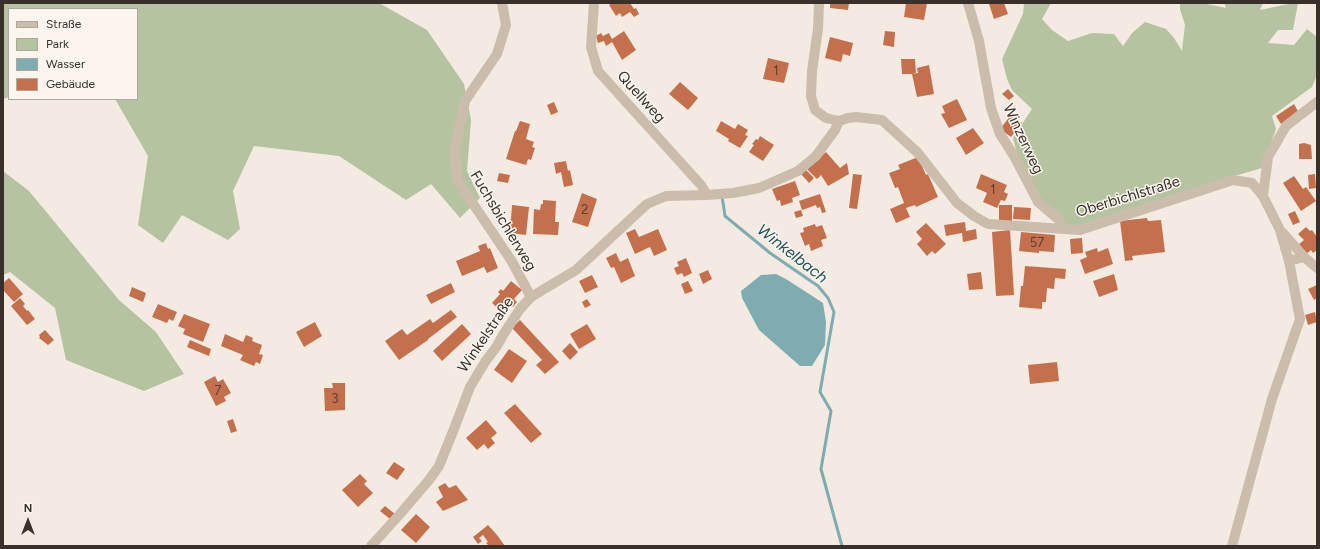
<!DOCTYPE html>
<html>
<head>
<meta charset="utf-8">
<style>
	body { margin:0 }
	#map { position:relative; width:1320px; height:549px; overflow:hidden; background:#f3ebe1; font-family:Figtree,sans-serif }
	canvas { display:block }
	.frame { position:absolute; inset:0; border:4px solid #3a302b; pointer-events:none }
	.legend { position:absolute; left:8px; top:8px; width:130px; height:92px; box-sizing:border-box; background:#fbf5ed; border:1px solid #aea69f; margin:0; padding:5px 7px; list-style:none; font-size:12px; color:#3a302b }
	.legend li { display:flex; align-items:center; gap:8px; height:20px }
	.legend b { width:20px; border:1px solid #aea69f }
	.north { position:absolute; left:8px; top:501px; width:40px; height:40px; -webkit-text-stroke:3px #fbf5ed; paint-order:stroke; rotate:0deg; font-size:11px; font-weight:700; line-height:16px; text-align:center; color:#3a302b }
	.north::after { content:''; display:block; margin:auto; width:14px; height:18px; background:#3a302b; clip-path:polygon(50% 0,100% 100%,50% 72%,0 100%) }
</style>
</head>
<body>
<div id="map">
<canvas width="1320" height="549"></canvas>
<div class="frame"></div>
<ul class="legend">
<li><b style="height:5px;background:#ccbcac"></b>Straße</li>
<li><b style="height:11px;background:#b5c3a0"></b>Park</li>
<li><b style="height:11px;background:#7facb1"></b>Wasser</li>
<li><b style="height:11px;background:#c5704d"></b>Gebäude</li>
</ul>
<div class="north">N</div>
</div>
<script>
const ctx = document.querySelector('canvas').getContext('2d');
ctx.lineJoin = 'round';
function fillPath(path, color) {
  ctx.fillStyle = color;
  ctx.fill(path, 'evenodd');
}
function toPath(rows) {
  const path = new Path2D();
  for (const r of rows) {
    path.moveTo(r[0], r[1]);
    for (let i = 2; i < r.length; i += 2) path.lineTo(r[i], r[i + 1]);
  }
  return path;
}
function stroke(path, color, width, dash) {
  ctx.strokeStyle = color;
  ctx.lineWidth = width;
  ctx.lineCap = dash ? 'butt' : 'round';
  ctx.setLineDash(dash || []);
  ctx.stroke(path);
}
function write(font, color, halo, rows, align = 'center') {
  ctx.font = font + ' Figtree,sans-serif';
  ctx.lineWidth = 3;
  ctx.setLineDash([]);
  ctx.textBaseline = 'middle';
  ctx.strokeStyle = halo;
  ctx.fillStyle = color;
  for (const [text, x, y, turn = 0] of rows) {
    ctx.save();
    ctx.translate(x, y);
    ctx.rotate((+turn || 0) * Math.PI / 180);
    ctx.textAlign = isNaN(turn) ? turn : align;
    if (halo) ctx.strokeText(text, 0, 0);
    ctx.fillText(text, 0, 0);
    ctx.restore();
  }
}
fillPath(toPath([
	[3,3,379,3,427,30,464,84,471,120,467,171,480,198,460,218,431,184,406,200,339,156,254,146,233,191,240,229,228,240,182,215,163,243,138,225,148,156,115,99,137,99,137,9,9,9,9,97,3,99],
	[1024,3,1051,3,1042,19,1052,30,1068,41,1092,33,1114,34,1123,46,1132,33,1145,22,1166,29,1174,38,1182,51,1185,25,1180,9,1180,3,1202,3,1226,8,1224,3,1263,3,1260,10,1293,3,1298,3,1293,30,1278,30,1268,43,1294,45,1307,29,1317,37,1317,75,1312,87,1272,116,1276,129,1262,168,1214,182,1073,228,1062,229,1033,200,1018,158,1013,138,1032,109,1012,90,1007,79,1002,59,1023,14],
	[3,171,29,191,119,300,156,332,184,374,144,391,66,360,55,308,10,272,3,275]
]), '#b5c3a0');
fillPath(toPath([
	[776,274,786,279,823,303,826,322,825,345,812,366,800,366,759,330,742,298,741,291,761,275]
]), '#7facb1');
stroke(toPath([
	[722,196,725,216,770,253,818,286,828,298,834,312,820,392,831,411,821,469,842,546]
]), '#7facb1', 3);
fillPath(toPath([
	[612,3,630,3,634,9,636,8,639,14,634,17,630,12,622,17,620,13,616,16,609,5],
	[830,3,849,3,848,10,830,8],
	[906,3,927,3,924,20,904,17],
	[992,3,1004,3,1008,14,994,19,989,4],
	[624,31,636,50,622,60,612,42,606,46,604,41,598,43,596,36,601,33,603,36,609,33,612,39],
	[885,31,895,32,894,47,883,45],
	[830,37,853,43,850,56,843,54,841,62,825,58],
	[768,58,789,63,784,83,763,79],
	[901,59,915,59,916,74,902,74],
	[929,65,934,94,917,97,912,74,918,73,917,68],
	[680,82,698,98,688,110,669,94],
	[1008,89,1014,96,1009,100,1002,94],
	[957,99,967,120,949,128,941,114,945,113,942,106],
	[554,102,558,112,551,115,547,105],
	[1294,104,1299,113,1281,124,1276,116],
	[1011,115,1022,123,1011,137,1000,129],
	[520,121,530,124,526,139,534,142,532,147,535,148,531,160,528,159,526,165,506,159,515,131,516,131],
	[721,121,735,129,738,124,748,130,745,135,748,136,740,148,728,141,729,139,716,131],
	[973,128,984,143,966,155,956,138],
	[760,136,774,145,763,161,749,152,754,145,752,144,756,139,758,140],
	[1304,143,1311,145,1312,159,1299,159,1299,144],
	[826,152,840,168,847,163,849,174,828,186,821,175,817,179,807,169],
	[918,157,926,175,928,174,938,197,916,207,915,205,906,208,910,217,896,223,890,209,904,203,898,187,895,188,889,173,900,169,898,165],
	[566,161,568,171,570,170,573,185,564,187,561,172,556,174,554,163],
	[806,170,814,178,809,183,801,174],
	[499,173,510,175,508,183,497,181],
	[853,174,862,175,857,209,849,208],
	[981,174,1007,185,1004,192,1008,194,1005,201,1001,200,997,208,983,202,987,193,976,188],
	[1315,174,1316,188,1309,189,1308,175],
	[1294,176,1303,189,1306,187,1316,201,1301,211,1283,183],
	[795,181,800,195,792,198,793,202,781,206,780,200,777,201,772,189],
	[582,193,597,199,588,227,572,222],
	[820,194,826,212,822,213,820,207,817,208,816,205,802,210,799,201],
	[543,200,556,201,555,222,559,222,558,235,533,234,534,209,540,210,541,204,543,204],
	[512,205,529,207,526,235,510,233],
	[999,205,1012,205,1012,223,999,223],
	[1014,207,1031,208,1030,220,1013,219],
	[801,210,803,216,796,218,794,212],
	[1295,211,1300,222,1293,225,1288,214],
	[1147,218,1148,221,1161,220,1165,252,1132,256,1133,260,1125,261,1120,221],
	[965,222,966,231,976,229,977,239,963,242,962,233,946,236,944,225],
	[926,223,946,244,935,254,932,251,927,256,917,244,922,239,916,232],
	[815,224,816,227,822,225,827,238,821,240,823,246,811,251,809,244,805,246,800,233,804,232,803,228],
	[1306,227,1310,231,1312,230,1317,237,1317,250,1313,253,1311,250,1306,254,1298,245,1304,240,1298,234],
	[635,229,639,237,658,229,667,250,654,256,650,247,635,254,626,233],
	[1010,230,1014,295,996,296,992,232],
	[1021,232,1055,235,1054,252,1039,251,1039,253,1019,251],
	[1082,238,1083,253,1071,254,1070,239],
	[486,243,488,249,490,248,498,268,487,273,484,267,462,276,456,261,480,251,478,246],
	[1097,248,1098,252,1108,248,1113,264,1085,274,1080,260,1087,257,1085,252],
	[616,253,620,262,628,258,635,276,621,283,614,267,611,268,606,258],
	[686,258,692,273,684,277,682,273,677,275,674,268,679,266,677,262],
	[1025,266,1066,269,1065,279,1055,278,1054,289,1047,288,1046,302,1042,302,1042,309,1019,307,1021,286,1023,286],
	[708,270,712,279,703,284,699,274],
	[981,272,983,289,969,290,967,274],
	[1114,274,1118,290,1099,297,1093,281],
	[592,275,598,287,585,293,579,281],
	[9,278,23,294,14,302,3,290,3,283],
	[511,281,522,290,514,299,517,302,513,307,510,304,502,312,492,303,500,294,498,292,501,289,503,291],
	[688,281,693,291,685,294,681,284],
	[451,283,455,292,431,304,426,295],
	[1317,285,1317,298,1314,300,1308,289],
	[132,287,146,293,143,302,129,296],
	[20,298,25,304,23,306,27,311,28,310,35,319,27,325,11,306],
	[587,299,591,305,585,308,582,302],
	[158,304,177,312,173,321,169,319,167,323,152,317],
	[451,310,457,317,428,339,428,340,399,360,385,341,402,329,407,335,430,319,433,323],
	[1315,312,1317,322,1308,325,1305,315],
	[184,314,210,324,203,342,183,334,185,329,178,326],
	[520,320,559,362,545,374,536,365,542,360,512,328],
	[315,322,322,336,304,347,296,332],
	[462,324,471,334,442,361,433,351],
	[587,324,596,339,579,349,570,334],
	[45,330,54,340,48,345,39,338,40,337,39,335],
	[225,334,243,342,246,335,253,338,252,341,262,345,259,354,263,355,260,364,256,362,254,366,240,360,243,355,221,346],
	[190,340,211,349,209,356,187,347],
	[570,343,578,352,570,360,562,351],
	[509,349,527,361,512,383,494,370],
	[1057,362,1059,381,1030,384,1028,365],
	[215,376,218,382,223,379,231,393,224,397,226,401,216,406,204,382],
	[332,383,345,383,345,410,325,411,324,388,333,388],
	[515,404,542,434,531,443,504,413],
	[233,419,237,431,231,433,227,421],
	[486,420,497,433,491,438,495,443,488,449,484,444,477,450,466,438],
	[394,462,405,469,397,480,386,473],
	[360,474,367,481,364,484,373,493,358,507,342,490],
	[445,483,449,488,456,485,468,500,443,511,436,502,443,497,438,487],
	[385,506,395,514,390,519,380,511],
	[416,514,430,527,416,543,401,530],
	[488,525,497,535,505,546,489,546,486,543,488,542,483,535,479,538,482,541,478,544,473,537]
]), '#c5704d');
stroke(toPath([
	[502,3,506,25,497,54,465,101,455,150,457,180,511,260,531,297],
	[594,3,591,47,598,71,701,185,707,195],
	[819,3,818,29,812,71,811,96,815,110,826,118,839,121],
	[968,3,979,41,991,108,1000,134,1014,156,1038,202,1059,220,1064,229],
	[1263,196,1268,157,1286,126,1317,102],
	[1283,233,1304,257,1317,268],
	[371,546,400,514,429,480,439,466,454,429,470,387,485,362,497,346,503,335,520,309,531,297,576,270,647,204,666,196,707,195,733,193,759,188,789,175,798,171,816,156,835,130,839,121,848,118,856,117,882,120,918,153,957,203,974,216,988,224,1080,230,1233,180,1252,183,1263,196,1280,230,1289,261,1304,257]
]), '#ccbcac', 10);
stroke(toPath([
	[1232,546,1272,399,1300,319,1289,261]
]), '#ccbcac', 10);
write('13px', '#5d4034', null, [
	["1",776,71],
	["1",993,190],
	["2",585,210],
	["57",1037,243],
	["7",218,391],
	["3",335,399]
]);
write('15px', '#3a302b', '#fbf5ed', [
	["Quellweg",641,97,48],
	["Winzerweg",1023,139,65],
	["Oberbichlstraße",1128,197,-17],
	["Fuchsbichlerweg",503,221,59],
	["Winkelstraße",486,335,-56]
]);
write('italic 16px', '#20555c', '#fbf5ed', [
	["Winkelbach",792,254,38]
]);
</script>
</body>
</html>
